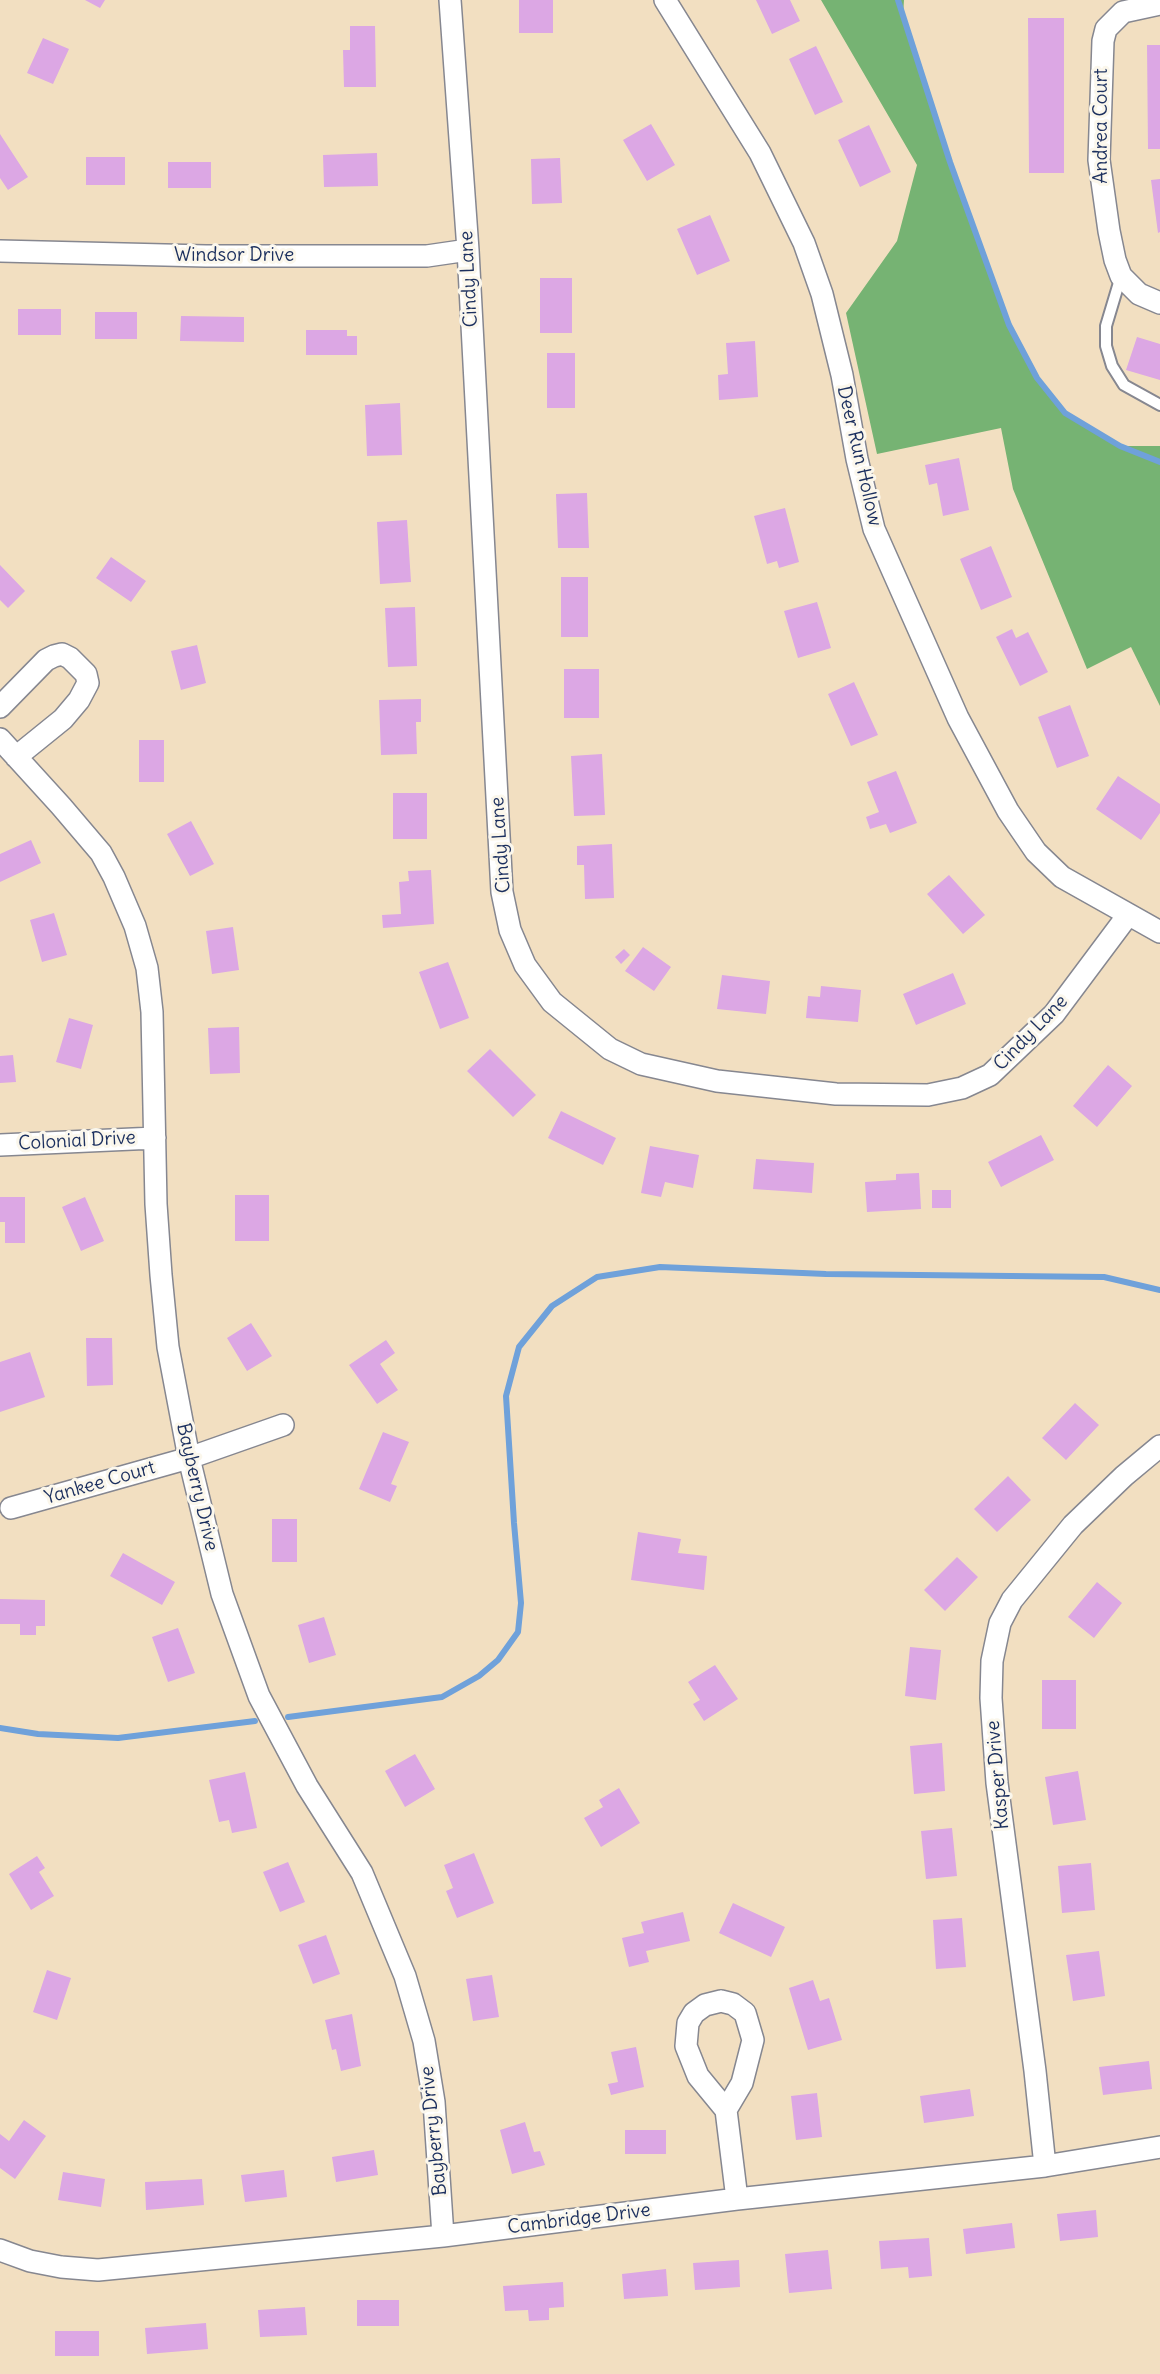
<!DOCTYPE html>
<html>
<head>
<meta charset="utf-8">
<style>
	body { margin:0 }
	canvas { display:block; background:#f2dfc1 }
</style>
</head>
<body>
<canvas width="1160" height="2374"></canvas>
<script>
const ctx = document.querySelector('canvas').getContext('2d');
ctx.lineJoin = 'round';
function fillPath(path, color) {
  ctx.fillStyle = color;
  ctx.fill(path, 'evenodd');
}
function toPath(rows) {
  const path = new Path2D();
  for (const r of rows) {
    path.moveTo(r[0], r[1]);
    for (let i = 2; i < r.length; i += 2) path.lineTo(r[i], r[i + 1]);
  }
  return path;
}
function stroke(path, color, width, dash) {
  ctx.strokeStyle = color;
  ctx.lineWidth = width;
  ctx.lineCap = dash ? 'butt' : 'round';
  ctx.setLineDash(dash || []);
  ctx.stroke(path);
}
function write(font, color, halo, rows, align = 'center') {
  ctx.font = font + ' Delius,sans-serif';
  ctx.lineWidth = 6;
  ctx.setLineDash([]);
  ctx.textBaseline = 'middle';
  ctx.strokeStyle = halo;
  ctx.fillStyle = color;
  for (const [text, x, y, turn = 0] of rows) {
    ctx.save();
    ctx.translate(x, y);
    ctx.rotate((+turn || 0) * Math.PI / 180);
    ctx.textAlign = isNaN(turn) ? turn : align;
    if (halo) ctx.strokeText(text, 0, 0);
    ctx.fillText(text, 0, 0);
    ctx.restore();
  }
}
fillPath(toPath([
	[821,0,904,0,903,16,950,162,1009,325,1037,378,1065,413,1120,446,1160,446,1160,706,1131,647,1087,669,1013,489,1001,428,877,454,846,313,897,241,917,165]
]), '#76b373');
stroke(toPath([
	[898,0,950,162,1009,325,1037,378,1065,413,1120,446,1160,462],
	[288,1717,442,1697,479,1676,498,1660,518,1632,521,1603,514,1523,506,1396,519,1347,552,1306,597,1277,660,1267,826,1274,1104,1277,1160,1290],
	[0,1728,38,1734,118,1738,255,1721]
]), '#6fa1da', 6);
fillPath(toPath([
	[85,0,105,0,100,8],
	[519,0,553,0,553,33,519,33],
	[756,0,790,0,800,21,772,34],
	[1028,18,1064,18,1064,173,1029,173],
	[350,26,375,26,376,87,344,87,343,50,350,50],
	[43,38,69,49,53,84,27,73],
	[1147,45,1160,45,1160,149,1148,149],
	[816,46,843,102,815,115,789,59],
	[651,124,675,165,647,181,623,140],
	[869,125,891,172,860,187,838,140],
	[0,134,28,177,8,190,0,178],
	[377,153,378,186,324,187,323,155],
	[86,157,125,157,125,185,86,185],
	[560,158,562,203,532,204,531,159],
	[168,162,211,162,211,188,168,188],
	[1160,179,1160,232,1158,233,1151,180],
	[710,215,730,261,697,275,677,229],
	[540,278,572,278,572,333,540,333],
	[18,309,61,309,61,335,18,335],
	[95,312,137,312,137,339,95,339],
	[181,316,244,317,244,342,180,341],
	[306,330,347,330,347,336,357,336,357,355,306,355],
	[1137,337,1160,344,1160,380,1126,370],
	[755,341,758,397,719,400,718,375,728,374,726,343],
	[547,353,575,353,575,408,547,408],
	[400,403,402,455,367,456,365,405],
	[959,458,969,510,943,516,937,483,929,485,925,465],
	[587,493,589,548,558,548,556,494],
	[785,508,799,562,779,568,777,561,767,564,754,516],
	[407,520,411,582,380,584,377,522],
	[991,546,1012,597,981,610,960,559],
	[111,557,146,581,131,602,96,578],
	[0,565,25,591,8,608,0,600],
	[561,577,588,577,588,637,561,637],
	[817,602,831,648,798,658,784,611],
	[415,607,417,666,388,667,385,608],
	[1012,629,1016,638,1028,632,1048,672,1020,686,996,637],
	[197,645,206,683,181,690,171,651],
	[564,669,599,669,599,718,564,718],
	[854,682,878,735,851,746,828,694],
	[421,699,421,722,416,722,417,754,381,755,379,700],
	[1070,705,1089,756,1057,768,1038,717],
	[139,740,164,740,164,782,139,782],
	[602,754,605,815,574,816,571,756],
	[896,771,917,823,890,833,886,824,870,829,866,817,879,812,867,782],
	[1118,776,1160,804,1160,813,1141,840,1096,809],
	[393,793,427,793,427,839,393,839],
	[191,821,214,864,190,876,167,834],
	[31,840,41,863,0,882,0,854],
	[612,844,614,898,585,899,584,865,577,865,577,846],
	[431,870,434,924,383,928,382,915,401,914,399,882,409,881,408,871],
	[949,875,985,915,963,934,927,894],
	[54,913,67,955,42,962,30,920],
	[233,927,239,970,212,974,206,931],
	[643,947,671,967,654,991,625,971],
	[624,949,630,955,621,964,615,957],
	[448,962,469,1018,440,1029,419,972],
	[953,973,966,1004,916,1025,903,994],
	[722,975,770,981,766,1014,717,1009],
	[821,986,861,990,858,1022,806,1018,808,996,820,997],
	[69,1018,93,1025,81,1069,56,1062],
	[239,1027,240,1073,210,1074,208,1028],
	[490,1049,536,1095,513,1117,467,1071],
	[13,1055,16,1082,0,1083,0,1056],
	[1108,1065,1132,1086,1097,1127,1073,1106],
	[561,1111,616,1138,603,1165,548,1138],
	[1041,1135,1054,1160,1001,1187,988,1162],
	[650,1146,699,1155,693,1188,665,1182,661,1197,641,1193],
	[756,1159,814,1163,812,1193,753,1189],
	[919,1173,921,1209,867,1212,865,1182,896,1180,896,1174],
	[932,1190,951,1190,951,1208,932,1208],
	[235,1195,269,1195,269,1241,235,1241],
	[0,1197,25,1197,25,1243,5,1243,5,1222,0,1222],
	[85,1197,104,1241,81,1251,62,1207],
	[251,1323,272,1356,247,1371,227,1338],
	[86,1338,112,1338,113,1385,87,1386],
	[386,1340,395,1353,380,1364,398,1390,377,1404,349,1365],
	[30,1352,45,1397,0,1412,0,1362],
	[1075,1403,1099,1425,1066,1460,1042,1438],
	[383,1432,409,1442,391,1484,397,1486,390,1502,359,1489],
	[1008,1476,1031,1500,997,1532,974,1509],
	[272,1519,297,1519,297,1562,272,1562],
	[638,1532,681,1539,678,1553,707,1556,704,1590,631,1580],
	[123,1553,175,1582,162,1605,110,1576],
	[957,1557,978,1577,945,1611,924,1590],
	[1097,1582,1122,1603,1094,1638,1068,1617],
	[0,1599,45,1600,45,1626,36,1626,36,1635,20,1635,20,1624,0,1624],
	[324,1617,336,1655,309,1663,298,1625],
	[178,1628,195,1673,168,1682,152,1637],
	[910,1647,941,1650,936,1700,905,1696],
	[715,1665,738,1699,704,1721,693,1704,700,1700,688,1682],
	[1042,1680,1076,1680,1076,1729,1042,1729],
	[942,1743,945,1791,914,1794,910,1746],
	[415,1754,435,1789,405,1807,385,1771],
	[1078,1771,1086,1820,1053,1825,1045,1777],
	[245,1772,257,1828,232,1833,229,1820,219,1822,209,1780],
	[619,1788,640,1823,601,1847,584,1818,603,1807,599,1800],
	[952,1828,957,1876,926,1879,921,1831],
	[474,1853,494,1903,457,1918,446,1891,453,1888,444,1865],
	[37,1856,45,1868,39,1872,54,1896,31,1910,9,1874],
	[288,1862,305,1902,280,1912,263,1872],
	[1091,1863,1095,1910,1062,1913,1058,1866],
	[733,1903,785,1927,771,1957,719,1933],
	[683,1912,690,1941,646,1951,649,1962,629,1967,622,1938,644,1933,641,1922],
	[962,1918,966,1967,936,1969,933,1920],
	[326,1935,340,1974,313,1984,298,1945],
	[1099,1951,1105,1996,1073,2001,1066,1955],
	[47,1970,71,1978,57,2020,33,2012],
	[492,1975,499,2017,473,2021,466,1979],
	[813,1980,820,2001,829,1998,842,2040,808,2050,789,1988],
	[352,2014,361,2066,341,2071,336,2049,332,2050,325,2020],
	[636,2047,644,2087,611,2095,608,2084,618,2082,611,2052],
	[1149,2061,1152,2089,1103,2095,1099,2067],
	[970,2089,974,2116,924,2123,920,2096],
	[817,2093,822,2137,796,2140,791,2096],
	[24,2120,46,2136,15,2179,0,2168,0,2134,9,2141],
	[525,2122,534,2152,540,2151,545,2165,512,2174,500,2130],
	[625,2130,666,2130,666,2154,625,2154],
	[374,2150,378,2175,336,2182,332,2157],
	[284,2170,287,2197,245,2202,241,2175],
	[63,2172,105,2179,101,2207,58,2200],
	[202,2179,204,2205,146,2210,145,2182],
	[1096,2210,1098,2237,1060,2241,1057,2214],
	[1012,2223,1015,2248,966,2254,963,2229],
	[929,2238,932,2276,909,2278,908,2267,881,2269,879,2241],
	[828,2250,832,2289,789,2293,785,2254],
	[739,2260,740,2287,695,2290,693,2263],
	[666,2269,668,2296,624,2299,622,2274],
	[563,2282,564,2307,549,2308,549,2320,529,2321,528,2310,505,2311,503,2286],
	[357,2300,399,2300,399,2326,357,2326],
	[305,2307,307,2335,260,2337,258,2310],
	[206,2323,208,2349,147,2354,145,2328],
	[55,2331,99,2331,99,2356,55,2356]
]), '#dca7e4');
const lane = toPath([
	[1121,276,1106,326,1106,346,1112,366,1124,385,1160,405]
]);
const street = toPath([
	[450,0,468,250,502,892,510,930,525,965,552,1002,610,1049,641,1064,717,1081,836,1094,928,1095,962,1088,990,1075,1054,1014,1128,915],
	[665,0,760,153,804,243,822,294,842,375,857,459,874,529,958,718,1008,811,1036,852,1062,877,1160,932],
	[1160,4,1123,12,1106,29,1103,41,1099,160,1109,231,1115,260,1121,276,1139,294,1160,303],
	[0,251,206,256,427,256,468,250],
	[0,707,46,660,54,656,62,654,70,658,86,674,88,683,79,700,63,719,16,757],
	[0,739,61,806,101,853,114,877,135,926,147,968,152,1012,156,1204,161,1275,168,1347,189,1458,222,1594,259,1696,307,1786,362,1873,405,1976,424,2041,434,2102,443,2236],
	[0,1145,155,1138],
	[11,1508,189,1458,283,1425],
	[721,2001,733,2004,745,2013,753,2040,742,2083,726,2110,698,2076,686,2046,688,2023,694,2013,705,2005,721,2001],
	[726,2110,737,2199],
	[1045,2166,1035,2071,997,1783,991,1698,992,1661,1000,1623,1012,1600,1073,1525,1124,1476,1160,1446],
	[0,2250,30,2261,61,2267,98,2270,443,2236,737,2199,1045,2166,1160,2147]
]);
stroke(lane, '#868790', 14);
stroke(street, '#868790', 24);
stroke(lane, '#fff', 10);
stroke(street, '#fff', 21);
write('19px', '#1b2f5e', '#fbf7ec', [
	["Andrea Court",1102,126,-90],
	["Windsor Drive",234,256],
	["Cindy Lane",469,279,-93],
	["Deer Run Hollow",859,456,77],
	["Cindy Lane",501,845,-94],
	["Cindy Lane",1031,1033,-46],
	["Colonial Drive",77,1141,-3],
	["Yankee Court",100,1483,-16],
	["Bayberry Drive",197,1487,77],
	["Kasper Drive",998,1775,-95],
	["Bayberry Drive",434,2131,-96],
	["Cambridge Drive",579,2219,-7]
]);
</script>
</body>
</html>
